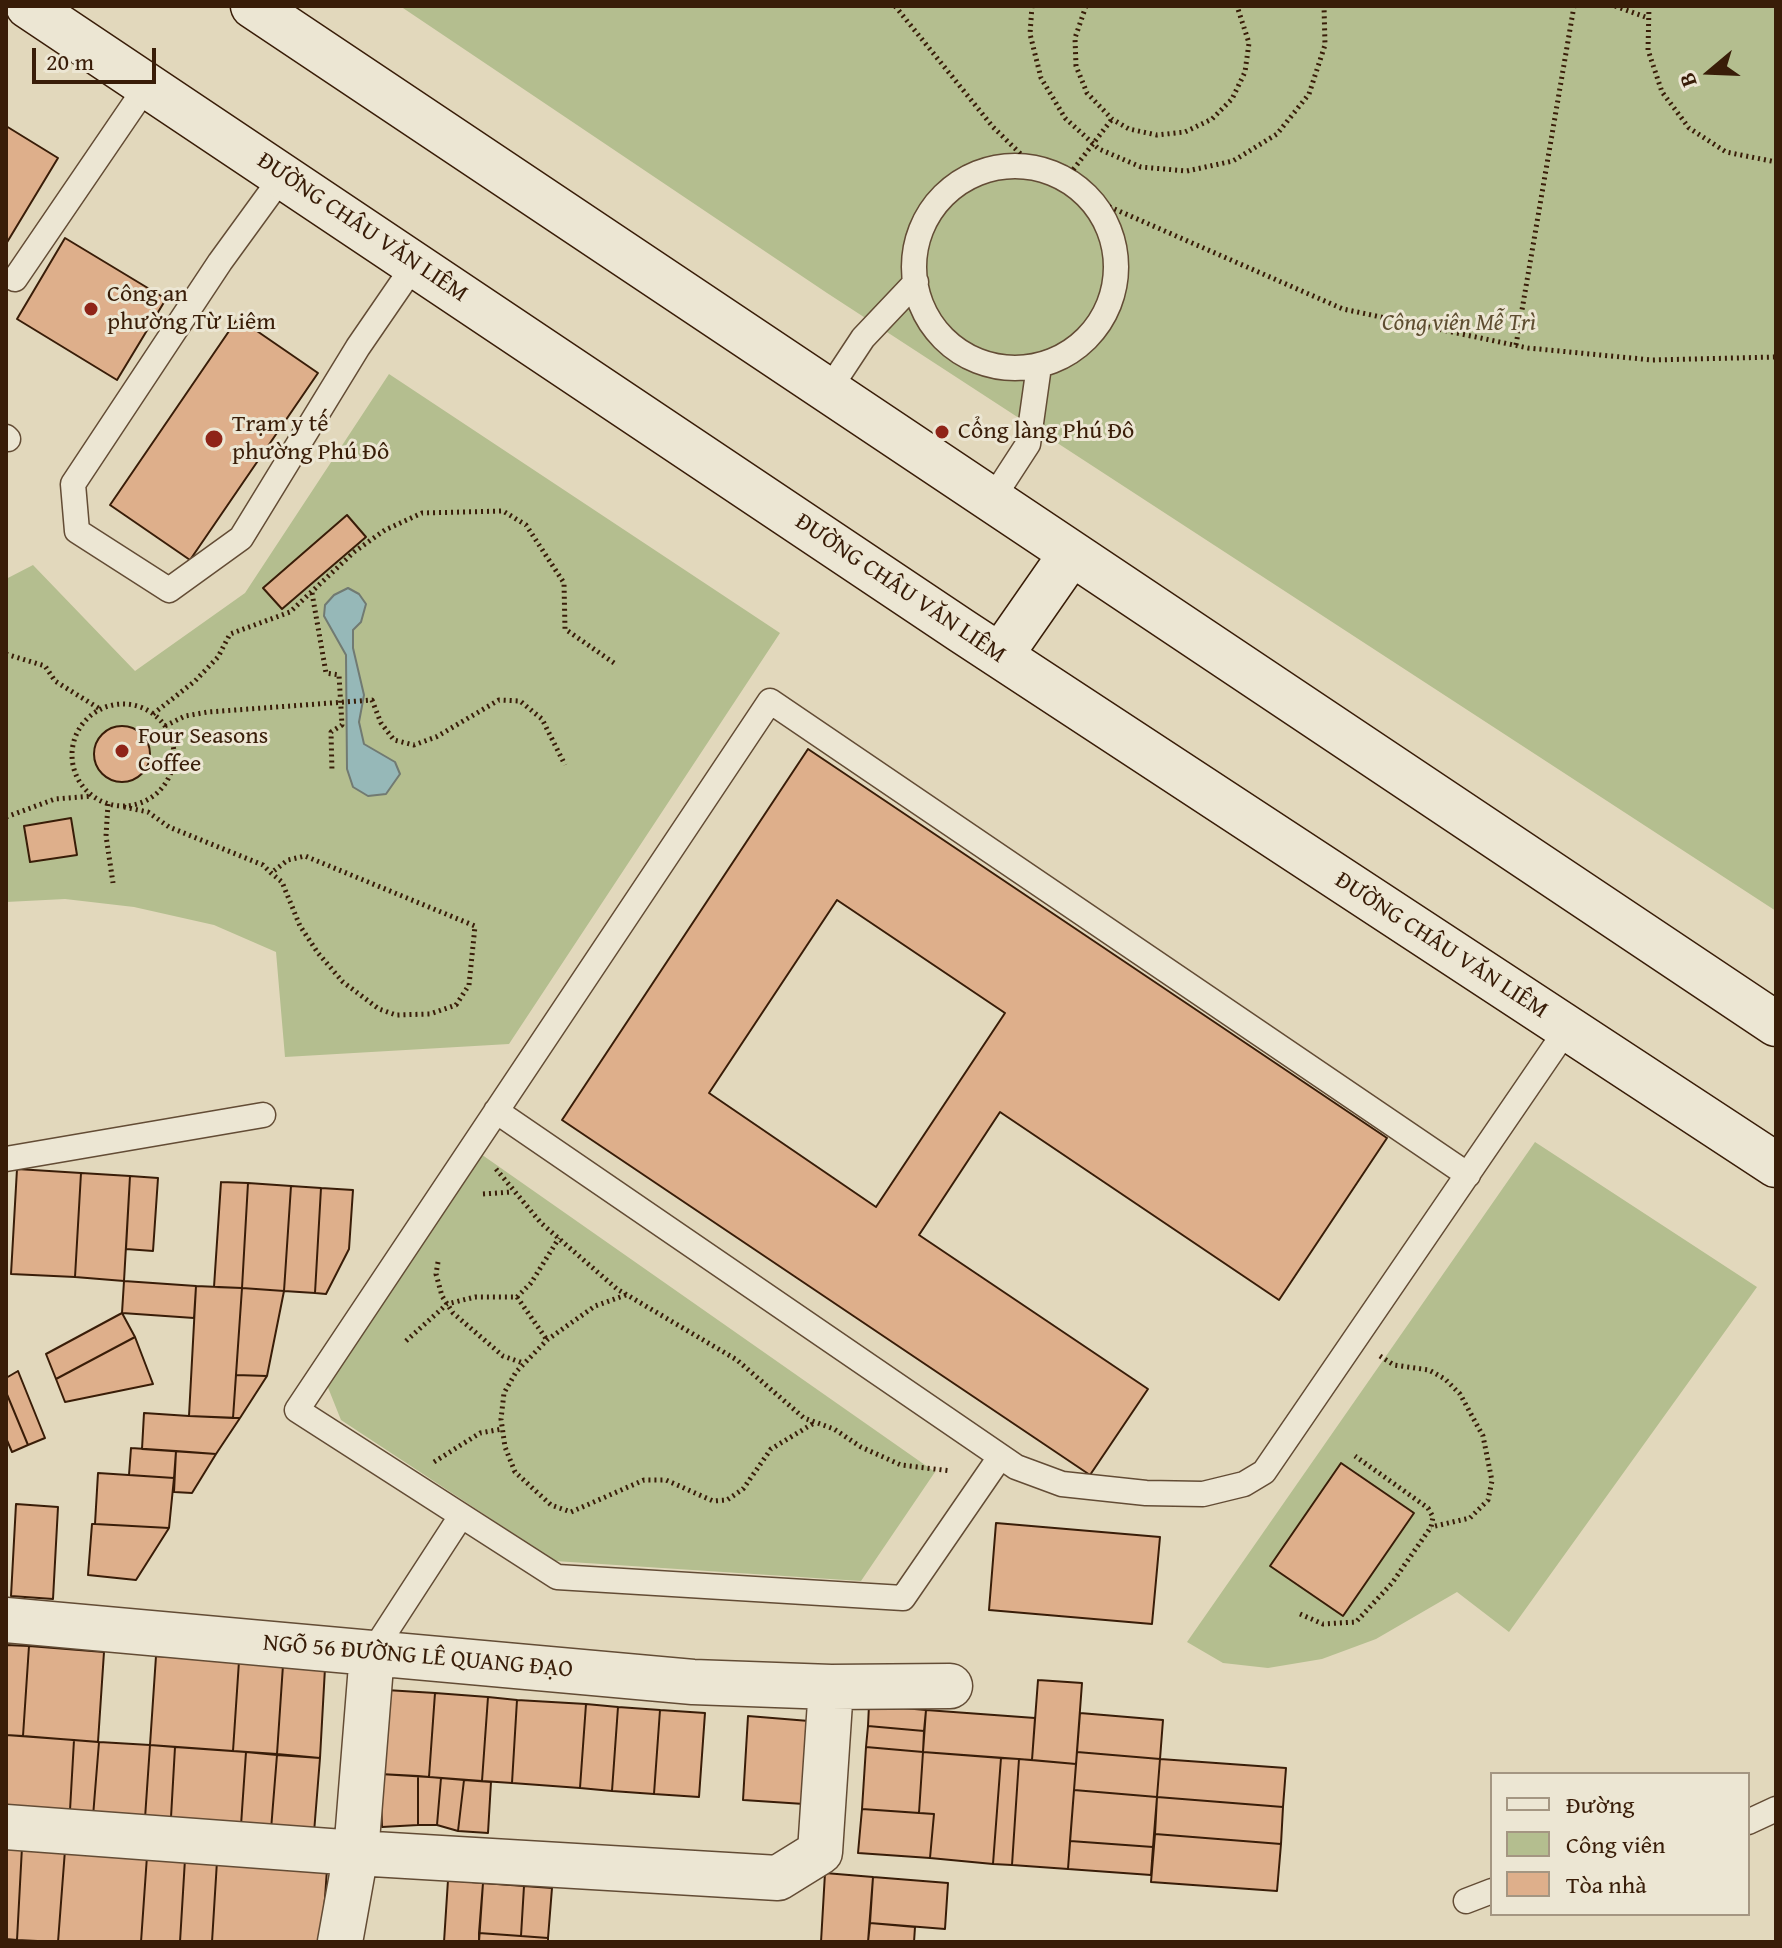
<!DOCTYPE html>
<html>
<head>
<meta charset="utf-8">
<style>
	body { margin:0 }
	#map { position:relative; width:1782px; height:1948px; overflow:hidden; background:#e2d8bc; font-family:"Gentium Book Plus",serif }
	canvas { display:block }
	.frame { position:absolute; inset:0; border:8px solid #391d08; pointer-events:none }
	.legend { position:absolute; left:1490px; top:1772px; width:260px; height:144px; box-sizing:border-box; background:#ece6d3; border:2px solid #a49682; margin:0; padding:10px 14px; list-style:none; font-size:24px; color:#391d08 }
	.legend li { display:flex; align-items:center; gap:16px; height:40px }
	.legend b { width:40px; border:2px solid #a49682 }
	.north { position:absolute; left:1670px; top:32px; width:80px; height:80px; -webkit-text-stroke:6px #ece6d3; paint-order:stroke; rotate:251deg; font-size:22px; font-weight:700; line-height:32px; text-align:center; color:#391d08 }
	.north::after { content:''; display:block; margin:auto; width:28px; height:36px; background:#391d08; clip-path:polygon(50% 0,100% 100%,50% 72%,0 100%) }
	.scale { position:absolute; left:32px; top:48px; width:124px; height:36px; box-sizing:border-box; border:4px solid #391d08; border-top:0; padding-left:10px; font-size:24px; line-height:28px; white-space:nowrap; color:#391d08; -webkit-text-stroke:6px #ece6d3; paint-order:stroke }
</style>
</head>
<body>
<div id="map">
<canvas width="1782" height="1948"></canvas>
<div class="frame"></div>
<ul class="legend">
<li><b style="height:10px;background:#ece6d3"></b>Đường</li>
<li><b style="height:22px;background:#b4be8f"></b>Công viên</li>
<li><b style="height:22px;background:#deaf8b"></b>Tòa nhà</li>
</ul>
<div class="north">B</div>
<div class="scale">20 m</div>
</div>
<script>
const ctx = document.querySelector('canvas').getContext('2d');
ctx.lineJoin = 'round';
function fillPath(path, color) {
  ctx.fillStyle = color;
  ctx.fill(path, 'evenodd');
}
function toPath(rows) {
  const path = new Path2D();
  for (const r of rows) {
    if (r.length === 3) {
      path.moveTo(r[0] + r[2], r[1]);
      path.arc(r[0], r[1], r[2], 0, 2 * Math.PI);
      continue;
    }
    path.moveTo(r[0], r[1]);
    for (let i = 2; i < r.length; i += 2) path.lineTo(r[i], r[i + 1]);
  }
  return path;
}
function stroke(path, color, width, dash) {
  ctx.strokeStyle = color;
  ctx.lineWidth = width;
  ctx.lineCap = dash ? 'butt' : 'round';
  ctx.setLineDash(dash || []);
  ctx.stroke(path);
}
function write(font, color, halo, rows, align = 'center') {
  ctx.font = font + ' "Gentium Book Plus",serif';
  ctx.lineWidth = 6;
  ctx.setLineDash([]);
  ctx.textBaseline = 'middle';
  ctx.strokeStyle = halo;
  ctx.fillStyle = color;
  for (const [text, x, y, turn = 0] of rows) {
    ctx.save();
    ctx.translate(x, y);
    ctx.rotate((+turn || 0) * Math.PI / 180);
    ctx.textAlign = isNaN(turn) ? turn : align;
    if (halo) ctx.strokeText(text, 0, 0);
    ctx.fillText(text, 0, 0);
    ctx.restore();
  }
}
fillPath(toPath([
	[400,6,1776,6,1776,911,827,293],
	[389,374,780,633,509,1044,285,1057,276,952,214,925,134,907,65,899,6,902,6,579,33,565,135,671,245,593],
	[1535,1142,1757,1287,1509,1632,1457,1592,1376,1639,1322,1659,1268,1668,1223,1663,1187,1642],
	[478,1152,935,1472,861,1581,555,1561,341,1420,327,1385]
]), '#b4be8f');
const water = toPath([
	[348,588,359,594,366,604,361,622,353,630,353,648,364,695,359,722,364,744,395,762,400,774,386,794,368,796,353,787,347,769,346,655,324,616,325,605,334,595,348,588]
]);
fillPath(water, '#96b8b8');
stroke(water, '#717a72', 2);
const building = toPath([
	[6,126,58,158,6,244,6,126],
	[65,238,166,299,117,380,17,319,65,238],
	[238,318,318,373,190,560,110,505,238,318],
	[347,515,366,537,282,609,263,588,347,515],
	[122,754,28],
	[808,749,1387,1138,1279,1300,1000,1112,919,1235,1148,1389,1090,1475,562,1120,808,749],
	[837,900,1005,1013,876,1207,709,1093,837,900],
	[71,818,77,855,30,862,24,826,71,818],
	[17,1169,81,1173,75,1277,11,1274,17,1169],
	[81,1173,130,1176,124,1281,75,1277,81,1173],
	[130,1176,158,1178,153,1251,126,1249,130,1176],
	[221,1182,248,1183,242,1288,214,1287,221,1182],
	[248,1183,291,1186,284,1291,242,1288,248,1183],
	[291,1186,321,1188,315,1293,284,1291,291,1186],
	[321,1188,353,1190,349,1249,326,1294,315,1293,321,1188],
	[124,1281,196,1286,194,1318,122,1313,124,1281],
	[196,1286,242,1288,233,1418,189,1416,196,1286],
	[242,1288,284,1291,267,1376,236,1375,242,1288],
	[122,1313,135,1337,56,1379,46,1354,122,1313],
	[135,1337,153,1384,65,1402,56,1379,135,1337],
	[18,1371,45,1438,28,1445,6,1392,6,1378,18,1371],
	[236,1375,267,1376,240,1418,233,1418,236,1375],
	[6,1392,28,1445,12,1452,6,1438,6,1392],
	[144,1413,189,1416,240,1418,216,1454,142,1449,144,1413],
	[131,1448,176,1451,174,1478,129,1475,131,1448],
	[176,1451,216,1454,192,1493,174,1492,176,1451],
	[1341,1463,1414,1513,1343,1616,1270,1566,1341,1463],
	[98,1473,174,1478,169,1528,95,1524,98,1473],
	[16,1504,58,1507,53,1599,11,1596,16,1504],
	[996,1523,1160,1537,1152,1624,989,1610,996,1523],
	[92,1524,95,1524,169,1528,136,1580,88,1575,92,1524],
	[6,1645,29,1646,23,1736,6,1735,6,1645],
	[29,1646,104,1652,98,1742,23,1736,29,1646],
	[156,1656,239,1661,233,1751,150,1745,156,1656],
	[239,1661,283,1665,277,1754,233,1751,239,1661],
	[283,1665,325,1668,320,1758,277,1754,283,1665],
	[1038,1680,1082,1683,1076,1764,1032,1760,1038,1680],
	[386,1690,435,1693,429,1777,380,1774,386,1690],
	[435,1693,488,1697,482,1781,429,1777,435,1693],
	[488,1697,517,1700,512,1783,482,1781,488,1697],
	[517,1700,586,1704,580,1788,512,1783,517,1700],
	[586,1704,618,1707,612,1791,580,1788,586,1704],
	[869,1705,926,1710,924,1731,868,1726,869,1705],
	[618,1707,660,1710,654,1794,612,1791,618,1707],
	[660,1710,705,1713,699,1797,654,1794,660,1710],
	[926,1710,1035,1718,1032,1760,923,1752,926,1710],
	[1080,1713,1163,1720,1160,1759,1077,1752,1080,1713],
	[748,1716,809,1721,804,1804,743,1800,748,1716],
	[868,1726,924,1731,923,1752,866,1747,868,1726],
	[6,1735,74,1740,69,1828,6,1823,6,1735],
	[74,1740,99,1742,92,1829,69,1828,74,1740],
	[99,1742,150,1745,144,1833,92,1829,99,1742],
	[150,1745,175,1747,170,1835,144,1833,150,1745],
	[175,1747,246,1752,240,1840,170,1835,175,1747],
	[866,1747,923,1752,919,1813,862,1809,866,1747],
	[246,1752,277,1755,270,1842,240,1840,246,1752],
	[923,1752,1001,1758,993,1864,930,1858,934,1814,919,1813,923,1752],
	[1077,1752,1160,1759,1157,1797,1074,1790,1077,1752],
	[277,1755,320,1758,313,1845,270,1842,277,1755],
	[1001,1758,1019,1759,1012,1865,993,1864,1001,1758],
	[1019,1759,1076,1764,1068,1869,1012,1865,1019,1759],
	[1160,1759,1286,1768,1283,1807,1157,1797,1160,1759],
	[380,1774,418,1776,418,1825,382,1827,380,1774],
	[418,1776,441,1778,437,1825,418,1825,418,1776],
	[441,1778,464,1780,458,1831,437,1825,441,1778],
	[464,1780,491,1782,488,1833,458,1831,464,1780],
	[1074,1790,1157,1797,1153,1847,1070,1841,1074,1790],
	[1157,1797,1283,1807,1281,1844,1155,1834,1157,1797],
	[862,1809,934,1814,930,1858,858,1853,862,1809],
	[1155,1834,1281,1844,1277,1891,1151,1882,1155,1834],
	[1070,1841,1153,1847,1151,1875,1068,1869,1070,1841],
	[6,1846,22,1847,17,1940,6,1939,6,1846],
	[22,1847,65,1850,58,1942,17,1940,22,1847],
	[65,1850,147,1856,141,1942,58,1942,65,1850],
	[147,1856,185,1859,180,1942,141,1942,147,1856],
	[185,1859,217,1861,212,1942,180,1942,185,1859],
	[217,1861,327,1869,322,1942,212,1942,217,1861],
	[825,1873,873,1877,868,1942,821,1942,825,1873],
	[873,1877,948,1883,945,1929,870,1923,873,1877],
	[448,1880,483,1883,479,1942,444,1942,448,1880],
	[483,1883,524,1886,521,1936,479,1933,483,1883],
	[524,1886,552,1888,548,1938,521,1936,524,1886],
	[870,1923,915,1927,914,1942,868,1942,870,1923],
	[479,1933,548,1938,548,1942,479,1942,479,1933]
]);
fillPath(building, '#deaf8b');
stroke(building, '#391d08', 2);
const service = toPath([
	[1015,267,101],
	[284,174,220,262,73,484,77,531,169,590,241,538,358,347,415,264],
	[15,279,148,84],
	[828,391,863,338,916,282],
	[6,437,8,439],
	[991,501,1028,444,1039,366],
	[496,1111,1016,1467,1062,1484,1146,1493,1203,1494,1244,1484,1264,1472,1567,1029],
	[6,1159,263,1115],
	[1000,1457,903,1598,557,1577,297,1410,770,701,1468,1175],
	[372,1653,461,1516],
	[1748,1822,1776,1809],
	[1466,1901,1492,1891]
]);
const minor = toPath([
	[6,1620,693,1682,831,1687,950,1686],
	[6,1827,356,1853,778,1878,820,1852,831,1687],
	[340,1942,356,1853,372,1653]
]);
const secondary = toPath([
	[28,6,962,631,1776,1165],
	[253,6,1776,1024],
	[1000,656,1071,554]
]);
stroke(service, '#634c35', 27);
stroke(minor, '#634c35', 47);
stroke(secondary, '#391d08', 47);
stroke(toPath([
	[895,6,993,127,1034,167],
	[1032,6,1030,34,1041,78,1065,118,1099,149,1141,167,1187,171,1233,161,1277,134,1309,94,1325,45,1324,6],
	[1086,6,1075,38,1076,66,1087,93,1112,119,1129,129,1157,135,1185,132,1212,119,1232,99,1245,72,1249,43,1237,6],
	[1615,6,1648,18],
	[1649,6,1648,50,1662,92,1689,128,1726,152,1776,162],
	[1066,179,1112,119],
	[1087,197,1343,309,1528,348,1652,360,1776,357],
	[1516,345,1574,6],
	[312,593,326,673,339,675,342,725,331,732,332,772],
	[6,654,45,666,55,681,100,709],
	[123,755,51],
	[153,714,195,681,218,657,230,634,290,612,354,552,385,530,422,513,503,511,526,525,564,583,565,629,614,663],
	[165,726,185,716,208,712,372,700,381,723,394,740,414,745,436,737,499,700,520,701,542,719,565,765],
	[108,804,106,836,113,883],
	[124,807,148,812,169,827,263,865,271,873,282,882,300,926,318,953,343,982,379,1009,396,1015,430,1014,456,1005,469,985,475,926,305,856,288,860,271,873],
	[6,817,55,799,92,796],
	[496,1169,541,1223,617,1289,737,1360,804,1418,834,1429,861,1447,901,1465,951,1471],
	[483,1194,512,1192],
	[438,1262,436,1274,442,1296,453,1313,503,1356,523,1363],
	[626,1295,595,1306,547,1340,516,1372,504,1393,501,1419,505,1447,515,1472,551,1505,571,1512,644,1480,666,1480,713,1501,727,1500,743,1489,771,1449,814,1423],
	[517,1297,547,1340],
	[406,1341,447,1304,475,1297,517,1297,531,1283,559,1238],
	[1380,1356,1394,1365,1429,1370,1445,1379,1460,1394,1483,1436,1492,1481,1488,1500,1470,1518,1431,1527],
	[434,1462,480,1433,502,1429],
	[1300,1614,1323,1624,1356,1622,1392,1583,1431,1527,1433,1517,1428,1508,1355,1456]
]), '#391d08', 5, [2, 4]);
stroke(service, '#ece6d3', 24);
stroke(minor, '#ece6d3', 44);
stroke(secondary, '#ece6d3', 44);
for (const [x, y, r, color] of [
	[91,309,8,"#8f2418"],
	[942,432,8,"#8f2418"],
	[214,439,10,"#8f2418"],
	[122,751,8,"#8f2418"]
]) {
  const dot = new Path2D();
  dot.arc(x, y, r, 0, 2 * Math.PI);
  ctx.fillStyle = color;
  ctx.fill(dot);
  stroke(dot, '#ece6d3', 3);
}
write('24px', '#391d08', '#ece6d3', [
	["ĐƯỜNG CHÂU VĂN LIÊM",362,228,34],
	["ĐƯỜNG CHÂU VĂN LIÊM",900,589,34],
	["ĐƯỜNG CHÂU VĂN LIÊM",1441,946,33],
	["NGÕ 56 ĐƯỜNG LÊ QUANG ĐẠO",418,1657,5]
]);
write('24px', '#391d08', '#ece6d3', [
	["Công an",107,295],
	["phường Từ Liêm",107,323],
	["Trạm y tế",232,425],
	["phường Phú Đô",232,453],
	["Cổng làng Phú Đô",958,432],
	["Four Seasons",138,737],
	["Coffee",138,765]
], 'left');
write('italic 24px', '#5e4d30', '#ece6d3', [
	["Công viên Mễ Trì",1459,324]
]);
</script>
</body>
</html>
